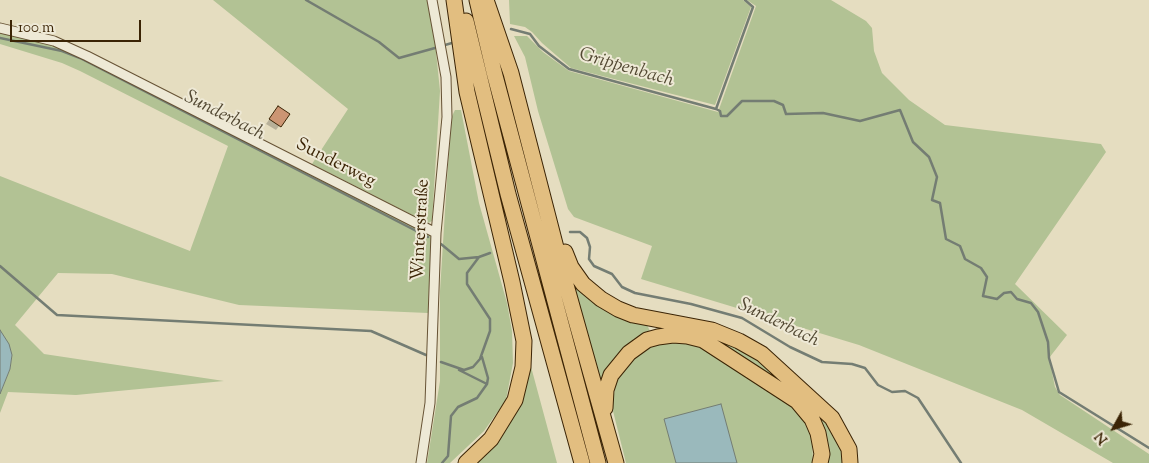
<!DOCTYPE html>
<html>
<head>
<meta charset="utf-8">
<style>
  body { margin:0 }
  #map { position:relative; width:1149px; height:463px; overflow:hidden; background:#e5ddc0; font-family:"Sorts Mill Goudy",serif }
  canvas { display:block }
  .north { position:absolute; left:1089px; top:403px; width:50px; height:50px; -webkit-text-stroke:4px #eee9d6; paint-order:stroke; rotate:231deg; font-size:14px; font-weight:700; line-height:20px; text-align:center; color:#3b2405 }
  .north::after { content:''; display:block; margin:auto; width:18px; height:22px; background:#3b2405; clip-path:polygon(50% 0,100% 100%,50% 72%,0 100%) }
  .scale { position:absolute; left:10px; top:20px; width:131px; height:22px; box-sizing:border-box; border:2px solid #3b2405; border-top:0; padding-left:6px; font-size:15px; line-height:18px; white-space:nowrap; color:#3b2405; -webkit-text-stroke:4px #eee9d6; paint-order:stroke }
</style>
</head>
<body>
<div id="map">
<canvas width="1149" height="463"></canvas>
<div class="north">N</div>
<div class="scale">100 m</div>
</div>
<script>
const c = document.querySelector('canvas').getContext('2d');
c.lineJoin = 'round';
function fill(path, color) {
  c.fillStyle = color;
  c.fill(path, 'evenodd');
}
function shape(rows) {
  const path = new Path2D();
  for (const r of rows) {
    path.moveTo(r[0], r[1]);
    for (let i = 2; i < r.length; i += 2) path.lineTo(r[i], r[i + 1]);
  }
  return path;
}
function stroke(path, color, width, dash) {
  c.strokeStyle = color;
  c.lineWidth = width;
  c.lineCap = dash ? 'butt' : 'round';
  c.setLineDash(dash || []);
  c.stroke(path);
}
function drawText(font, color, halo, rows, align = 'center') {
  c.font = font + ' "Sorts Mill Goudy",serif';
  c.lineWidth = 4;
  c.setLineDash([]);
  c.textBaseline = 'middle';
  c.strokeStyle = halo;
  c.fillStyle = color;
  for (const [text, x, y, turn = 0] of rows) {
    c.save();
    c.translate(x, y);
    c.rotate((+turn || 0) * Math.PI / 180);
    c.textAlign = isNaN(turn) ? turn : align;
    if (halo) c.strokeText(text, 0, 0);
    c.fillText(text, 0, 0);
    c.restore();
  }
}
fill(shape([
  [213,0,427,0,435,42,440,91,432,221,428,223,312,164,348,109],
  [509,0,743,0,751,7,715,105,571,68,542,43,532,32,525,27,510,24],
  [747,0,831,0,866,21,872,28,874,51,882,73,909,100,945,125,1101,144,1106,152,1015,284,1067,335,1049,358,1055,387,1060,395,1149,454,1149,463,1113,463,1022,410,859,345,641,279,652,246,574,217,568,209,538,111,525,57,514,36,527,36,543,52,569,71,718,112,756,6],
  [0,33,52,44,429,233,431,238,428,313,239,305,112,274,58,273,15,325,44,354,224,381,76,395,8,392,0,413,0,394,10,369,12,355,0,330,0,176,190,251,228,146,80,71,62,63,0,44],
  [455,110,461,110,479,203,507,303,512,331,513,363,506,400,484,431,450,463,427,463,440,381,440,291,445,211,451,118],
  [574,286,647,325,651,333,625,347,613,360,601,385],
  [714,337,758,359,826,421,842,450,843,463,827,463,824,432,713,339],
  [661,342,685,342,699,346,791,404,806,422,812,435,813,463,626,463,613,411,613,399,617,379,633,357,649,346],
  [530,363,557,463,474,463]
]), '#b2c294');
const water = shape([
  [0,330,9,344,12,355,10,369,0,394,0,330],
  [721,404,737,463,676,463,664,419,721,404]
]);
fill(water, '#9ab9bc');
stroke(water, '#747d73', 1);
fill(shape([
  [278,107,288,114,276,130,266,124]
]), '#0003');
stroke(shape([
  [306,0,379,42,399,58,435,48],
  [511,29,530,34,539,46,569,69,716,109,720,111,721,116,727,116,742,101,774,101,783,105,786,114,823,113,860,121,900,110,913,142,929,157,937,177,932,200,940,203,946,239,960,246,965,259,981,268,987,277,983,296,997,299,1004,293,1011,292,1017,299,1031,303,1038,312,1048,342,1049,358,1059,392,1149,448],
  [0,38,62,51,80,58,428,237],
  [445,45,452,43],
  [716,109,753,7,745,0],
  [570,232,580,232,587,238,590,247,589,259,594,266,612,274,622,287,635,293,691,304,742,318,790,347,822,362,852,364,865,368,878,385,892,392,905,391,918,398,961,463],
  [441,244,459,259,479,257],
  [0,266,57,315,371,331,426,355],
  [441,362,464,370,473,367,480,359,490,331,490,319,467,284,467,273,479,257,490,253],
  [459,370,487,384],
  [442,463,448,456,451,416,458,407,477,398,487,384,488,378,482,357]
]), '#747d73', 2.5);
const building = shape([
  [278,106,290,114,281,127,269,119,278,106]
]);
fill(building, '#cc9573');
stroke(building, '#3b2405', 1);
const minor = shape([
  [0,28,54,41,87,56,436,233],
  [421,463,430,403,436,233,447,117,446,77,432,0]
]);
const motorway = shape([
  [454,0,467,92,512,282,524,341,523,367,515,400,491,439,466,463],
  [477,0,494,72,598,463],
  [486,0,511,73,561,267,616,463],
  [466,21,508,194,582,463],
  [565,252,571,267,583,284,601,299,618,309,633,315,712,330,739,341,762,354,832,418,849,449,850,463],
  [605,408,606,390,611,375,629,353,647,340,658,337,673,335,687,336,703,340,797,401,812,419,818,433,822,454,820,463]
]);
stroke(minor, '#665234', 11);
stroke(motorway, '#3b2405', 17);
stroke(minor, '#eee9d6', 9);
stroke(motorway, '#e2be80', 15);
drawText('18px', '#3b2405', '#eee9d6', [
  ["Sunderweg",335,164,27],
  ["Winterstraße",422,230,-87]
]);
drawText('italic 19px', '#534933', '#eee9d6', [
  ["Grippenbach",626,69,16],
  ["Sunderbach",224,117,27],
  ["Sunderbach",778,324,26]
]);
</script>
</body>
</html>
